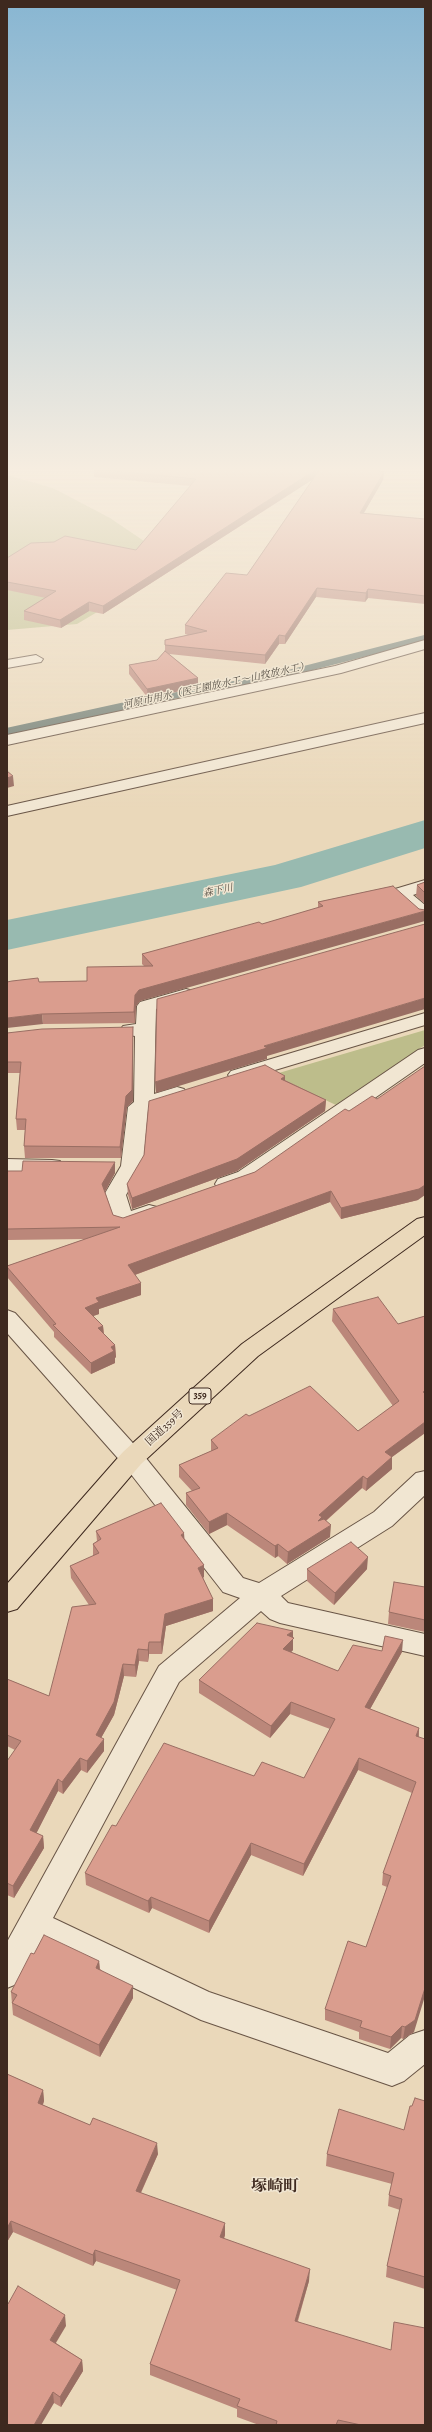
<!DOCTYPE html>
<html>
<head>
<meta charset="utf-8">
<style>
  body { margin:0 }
  #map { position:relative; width:432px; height:2432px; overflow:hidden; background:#ead8ba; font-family:Alegreya,serif }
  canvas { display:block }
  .frame { position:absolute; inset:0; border:8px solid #3e291f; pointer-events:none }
</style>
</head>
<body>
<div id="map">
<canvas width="432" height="2432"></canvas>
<div class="frame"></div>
</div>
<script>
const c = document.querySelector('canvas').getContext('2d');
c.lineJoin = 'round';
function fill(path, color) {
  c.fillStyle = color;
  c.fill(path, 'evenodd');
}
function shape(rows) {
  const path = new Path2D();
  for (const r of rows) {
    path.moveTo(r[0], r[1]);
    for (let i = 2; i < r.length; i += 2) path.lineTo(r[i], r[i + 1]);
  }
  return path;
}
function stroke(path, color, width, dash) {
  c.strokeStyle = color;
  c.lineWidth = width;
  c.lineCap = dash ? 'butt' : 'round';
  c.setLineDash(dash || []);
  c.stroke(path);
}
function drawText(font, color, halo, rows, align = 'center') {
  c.font = font + ' Alegreya,"Noto Serif JP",serif';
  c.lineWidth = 3;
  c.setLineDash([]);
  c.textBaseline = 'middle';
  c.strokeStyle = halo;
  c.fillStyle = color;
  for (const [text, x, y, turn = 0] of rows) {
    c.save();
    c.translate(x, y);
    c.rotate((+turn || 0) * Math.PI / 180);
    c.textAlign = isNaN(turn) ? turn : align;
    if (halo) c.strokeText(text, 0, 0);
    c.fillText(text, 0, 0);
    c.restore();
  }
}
fill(shape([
  [7,475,53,488,110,518,144,541,131,592,77,624,7,630],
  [425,1030,425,1045,336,1105,272,1075]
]), '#bdbd8b');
stroke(shape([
  [162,698,285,674,425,638]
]), '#748076', 6);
stroke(shape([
  [7,732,167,697]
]), '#748076', 8);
fill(shape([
  [425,820,425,848,301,887,7,950,7,920,275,865,425,820]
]), '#98bab0');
const street = shape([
  [425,640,425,649,341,673,7,745,7,735,335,666,425,640],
  [36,655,43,659,41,662,7,668,7,660,36,655],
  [425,713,425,723,7,816,7,806,425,713],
  [425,880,425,891,413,895,425,905,425,919,419,918,392,893,395,889,425,880],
  [186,989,193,991,195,995,193,999,156,1009,154,1094,177,1087,184,1089,187,1093,184,1097,148,1110,143,1166,126,1195,131,1211,149,1205,157,1207,160,1212,157,1217,131,1226,123,1228,115,1226,104,1195,121,1166,128,1107,134,1102,135,1036,123,1034,120,1030,123,1026,136,1024,137,1006,140,1002,186,989],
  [425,1013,425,1025,245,1079,238,1081,231,1079,228,1075,231,1071,425,1013],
  [425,1048,425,1063,254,1182,226,1191,218,1189,215,1184,218,1179,238,1172,418,1050,425,1048],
  [7,1159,52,1160,60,1161,63,1166,60,1171,52,1172,7,1171,7,1159],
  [7,1310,15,1313,141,1452,243,1578,259,1583,374,1512,416,1473,425,1471,425,1495,392,1526,281,1596,288,1603,425,1634,425,1656,280,1623,270,1619,261,1611,179,1682,53,1918,209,1992,388,2053,410,2035,425,2030,425,2064,404,2081,392,2086,201,2020,40,1943,19,1983,7,1988,7,1942,159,1666,240,1598,223,1592,123,1464,7,1333,7,1310]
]);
const highway = shape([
  [425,1217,425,1235,258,1356,141,1464,17,1609,7,1612,7,1584,123,1452,242,1344,417,1219,425,1217]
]);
stroke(street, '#695546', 2);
stroke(highway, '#3e291f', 2);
fill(street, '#f1e6d2');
fill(highway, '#ead8ba');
fill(shape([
  [94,469,379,469,379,471,384,472,383,480,364,513,425,519,425,604,368,598,365,602,316,597,285,644,279,644,265,664,169,654,198,678,198,687,148,698,129,674,129,665,157,660,165,651,165,640,188,635,185,634,185,625,247,575,312,480,103,614,89,611,61,628,24,620,24,611,46,598,7,590,7,558,136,550,190,486,94,477],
  [425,882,425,904,416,896,417,885],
  [393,886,140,1001,136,1006,135,1023,43,1024,39,982,87,981,144,966,142,964,142,954,262,924,318,908,318,902],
  [133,1027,133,1101,127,1107,121,1158,25,1158,24,1146,25,1130,17,1130,16,1119,20,1073,7,1073,7,1033],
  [285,1080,326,1100,325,1111,237,1171,132,1209,128,1195,127,1184],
  [377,1099,418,1200,341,1219,330,1202,135,1275,141,1295,99,1309,99,1314,93,1316,103,1326,104,1334,115,1345,116,1357,115,1358,115,1363,91,1374,54,1337,54,1332,7,1277,7,1266,85,1239,7,1240,7,1171,115,1173,105,1192,113,1215,123,1218,255,1172,349,1111],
  [333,1309,398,1324,425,1316,425,1433,392,1457,392,1469,366,1491,362,1488,326,1521,330,1537,287,1564,278,1556,275,1558,227,1525,209,1534,186,1505,186,1493,192,1491,179,1477,179,1465,211,1451,211,1440,249,1416,358,1431,393,1406,332,1321],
  [96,1531,185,1539,204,1565,204,1577,203,1578,213,1599,213,1611,166,1626,162,1654,149,1654,148,1662,139,1661,136,1677,124,1676,114,1715,101,1738,104,1751,87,1773,81,1770,63,1794,58,1791,36,1833,43,1836,44,1848,14,1898,7,1895,7,1761,15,1750,7,1746,7,1679,49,1696,89,1605,71,1578,70,1566,93,1556,93,1544,97,1541],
  [307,1569,367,1569,334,1605,307,1581],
  [425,1587,425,1632,388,1624,389,1612],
  [293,1638,293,1650,291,1652,338,1671,382,1651,402,1652,370,1709,419,1728,419,1737,414,2032,403,2039,401,2038,390,2049,359,2039,359,2032,325,2020,325,2009,366,1947,387,1887,382,1885,383,1873,412,1793,358,1770,303,1876,251,1855,209,1933,152,1908,149,1913,86,1885,85,1873,116,1826,254,1776,304,1778,330,1729,290,1714,270,1738,199,1693,199,1680],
  [34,1954,99,1961,100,1969,133,1998,100,2057,13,2015,11,1992],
  [7,2074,43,2090,44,2101,43,2105,158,2154,141,2193,225,2235,224,2239,309,2281,298,2321,425,2425,259,2425,237,2417,237,2409,150,2375,150,2364,177,2290,96,2261,93,2266,13,2232,7,2242],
  [425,2101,425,2289,386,2277,387,2266,400,2210,388,2206,389,2195,392,2184,326,2166,327,2154,404,2130,412,2106],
  [66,2326,56,2343,82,2360,83,2371,61,2407,54,2403,7,2425]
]), '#bb877a');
fill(shape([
  [317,469,322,469,321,474,103,614,103,606],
  [384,472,383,480,359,521,360,513],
  [317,588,316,597,285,644,285,636],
  [368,589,368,598,365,602,366,593],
  [89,602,89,611,61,628,60,620],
  [279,635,279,644,265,664,265,655],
  [198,678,198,687,148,698,147,689],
  [13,776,14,786,7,788,7,778],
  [425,911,425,921,140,1001,136,1006,135,1023,134,1012,135,995,139,990],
  [425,998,425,1009,267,1056,267,1059,156,1093,155,1082,264,1046],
  [42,1014,43,1024,7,1028,7,1018],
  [133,1027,133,1101,127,1107,121,1158,120,1147],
  [285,1076,285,1087,281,1079],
  [326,1100,325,1111,237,1171,132,1209,132,1198],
  [115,1162,115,1173,103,1195,102,1184],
  [425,1185,425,1195,418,1200,341,1219,341,1208],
  [331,1191,330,1202,129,1277,128,1265],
  [141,1283,141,1295,99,1309,99,1314,85,1319,85,1308,96,1298],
  [103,1326,104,1337,98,1328],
  [115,1345,116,1357,115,1358,115,1363,91,1374,91,1363,111,1347],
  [425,1422,425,1433,392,1457,392,1469,366,1491,367,1479,385,1452],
  [363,1476,362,1488,322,1524,317,1533,319,1515],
  [227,1513,227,1525,209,1534,209,1522],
  [331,1525,330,1537,287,1564,288,1552],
  [184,1533,185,1545,181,1535],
  [278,1544,278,1556,275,1558,275,1546],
  [368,1557,367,1569,334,1605,335,1593],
  [204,1565,204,1577,198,1580,198,1568],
  [213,1599,213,1611,166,1626,162,1654,161,1642,165,1614],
  [293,1631,293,1650,283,1661,283,1649,287,1635],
  [403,1640,402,1652,364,1720,365,1707],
  [149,1642,149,1654,148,1662,148,1650],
  [138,1649,139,1661,136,1677,135,1665],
  [123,1664,124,1676,114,1715,96,1747,96,1735],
  [291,1702,290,1714,270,1738,271,1726],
  [419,1728,418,1741,416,1736],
  [104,1739,104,1751,87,1773,87,1761],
  [80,1758,81,1770,63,1794,62,1782],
  [359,1758,358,1770,303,1876,304,1864],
  [58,1779,58,1791,32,1842,30,1830],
  [43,1836,44,1848,14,1898,13,1886],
  [251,1843,251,1855,209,1933,209,1921],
  [151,1897,152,1908,149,1913,148,1901],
  [99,1961,100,1973,96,1968],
  [133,1986,133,1998,100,2057,99,2045],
  [425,1988,425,1996,414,2032,403,2039,405,2027],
  [402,2026,401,2038,390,2049,391,2037],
  [43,2090,44,2101,39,2114,38,2103],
  [157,2143,158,2154,136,2203,136,2191],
  [11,2221,13,2232,7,2242,7,2228],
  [225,2223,225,2235,220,2249,220,2237],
  [95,2250,96,2261,93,2266,93,2255],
  [310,2269,309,2281,294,2332,295,2321],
  [65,2315,66,2326,51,2351,50,2340],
  [82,2360,83,2371,61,2407,60,2397],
  [53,2392,54,2403,41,2425,34,2425]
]), '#996e63');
const building = shape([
  [94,469,317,469,103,606,89,602,60,620,24,611,56,591,7,582,7,558,31,543,54,542,65,536,136,550,196,479,94,469],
  [320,469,378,469,377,471,384,472,360,513,425,519,425,596,368,589,366,593,317,588,285,636,279,635,265,655,165,645,165,640,207,631,185,625,226,573,247,575,320,469],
  [165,651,198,678,147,689,129,665,157,660,165,651],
  [7,771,13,776,7,778,7,771],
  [425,882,425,893,417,885,425,882],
  [393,886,419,909,425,910,425,911,139,990,135,995,134,1012,42,1014,7,1018,7,982,12,981,38,978,39,982,87,981,87,967,153,966,142,954,259,922,262,924,323,906,318,902,393,886],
  [425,924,425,998,264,1046,267,1048,155,1082,157,999,425,924],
  [133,1027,132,1090,126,1096,120,1147,24,1146,26,1119,16,1119,21,1062,7,1062,7,1033,42,1029,133,1027],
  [265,1065,285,1076,281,1079,326,1100,237,1159,132,1198,127,1184,144,1155,149,1101,265,1065],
  [425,1066,425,1185,419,1189,341,1208,331,1191,128,1265,141,1283,96,1298,99,1302,85,1308,103,1326,98,1328,115,1345,111,1347,114,1351,91,1363,53,1325,56,1324,7,1267,7,1266,120,1227,7,1229,7,1171,22,1171,23,1161,115,1162,102,1184,113,1215,123,1218,255,1172,345,1109,349,1111,372,1096,377,1099,425,1066],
  [378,1297,398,1324,425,1316,425,1391,423,1392,425,1393,425,1422,385,1452,392,1457,367,1479,363,1476,319,1515,322,1517,318,1521,324,1519,331,1525,288,1552,278,1544,275,1546,227,1513,209,1522,186,1493,200,1488,179,1465,218,1448,211,1440,246,1414,249,1416,310,1386,358,1431,399,1401,333,1309,378,1297],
  [161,1503,184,1533,181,1535,204,1565,198,1568,213,1599,165,1614,161,1642,149,1642,148,1650,138,1649,135,1665,123,1664,114,1702,96,1735,104,1739,87,1761,80,1758,62,1782,58,1779,30,1830,43,1836,13,1886,7,1883,7,1761,21,1741,7,1735,7,1679,49,1696,72,1607,96,1604,70,1566,99,1553,93,1544,101,1539,96,1531,161,1503],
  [351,1542,368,1557,335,1593,307,1569,351,1542],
  [394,1582,425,1587,425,1620,389,1612,394,1582],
  [257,1623,293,1631,287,1635,294,1638,283,1649,338,1671,353,1645,382,1651,385,1636,403,1640,365,1707,419,1728,416,1736,425,1739,425,1988,415,2020,405,2027,402,2026,391,2037,360,2027,362,2021,325,2009,348,1941,366,1947,391,1876,383,1873,416,1782,359,1758,304,1864,251,1843,209,1921,151,1897,148,1901,85,1873,112,1825,116,1826,164,1743,254,1776,262,1762,304,1778,335,1719,291,1702,271,1726,199,1680,257,1623],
  [44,1935,99,1961,96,1968,133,1986,99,2045,12,2003,17,1995,11,1992,31,1953,34,1954,44,1935],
  [7,2074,43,2090,38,2103,90,2125,93,2118,157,2143,136,2191,225,2223,220,2237,310,2269,295,2321,391,2350,394,2322,425,2328,425,2425,361,2425,338,2420,336,2425,276,2425,277,2421,237,2406,240,2399,150,2364,180,2280,95,2250,93,2255,11,2221,7,2228,7,2074],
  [415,2098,425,2101,425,2277,387,2266,402,2199,389,2195,394,2173,327,2154,339,2109,404,2130,410,2106,412,2106,415,2098],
  [18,2286,65,2315,50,2340,82,2360,60,2397,53,2392,34,2425,7,2425,7,2303,8,2304,18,2286]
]);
fill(building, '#da9d8e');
stroke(building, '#996e63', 1);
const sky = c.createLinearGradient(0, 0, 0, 810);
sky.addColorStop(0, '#88b6d2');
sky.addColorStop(0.58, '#f6ede0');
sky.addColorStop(1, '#f6ede000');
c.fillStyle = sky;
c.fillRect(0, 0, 432, 810);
drawText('italic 10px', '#544d43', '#f1e6d2', [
  ["河原市用水（医王園放水工～山牧放水工）",216,686,-12],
  ["森下川",218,891,-12]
]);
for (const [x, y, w] of [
  [200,1396,22]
]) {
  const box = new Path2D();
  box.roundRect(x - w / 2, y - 8, w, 16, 3);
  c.fillStyle = '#f1e6d2';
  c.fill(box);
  stroke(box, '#3e291f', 1);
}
drawText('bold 10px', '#3e291f', null, [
  ["359",200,1396]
]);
drawText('11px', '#3e291f', '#f1e6d2', [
  ["国道359号",165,1428,-43]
]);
drawText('bold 16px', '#3e291f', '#f1e6d2', [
  ["塚崎町",275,2187]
]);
</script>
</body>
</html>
